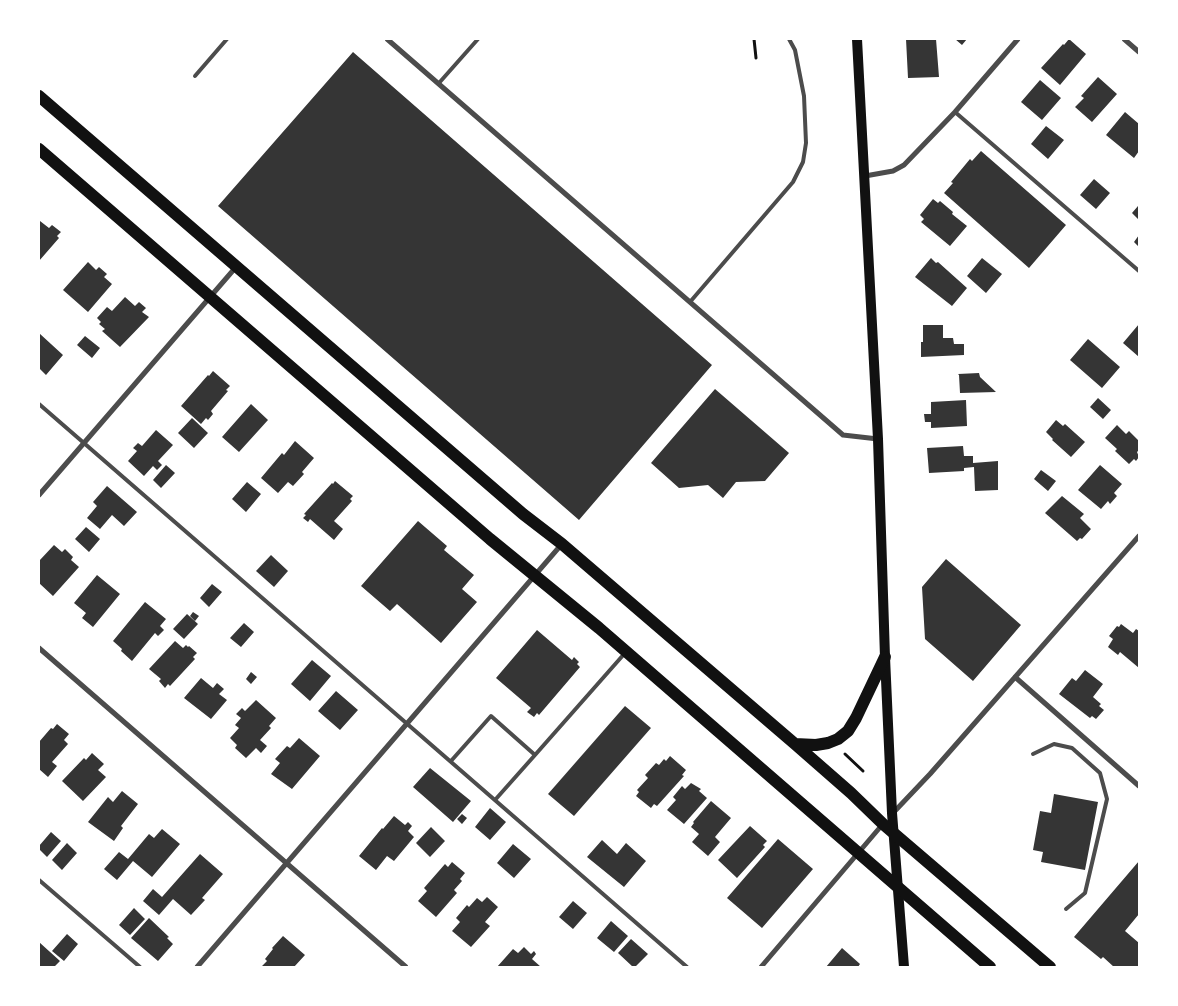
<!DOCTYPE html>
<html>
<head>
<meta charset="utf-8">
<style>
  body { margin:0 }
  #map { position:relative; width:1178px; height:1006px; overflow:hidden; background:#fff; font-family:"Public Sans",sans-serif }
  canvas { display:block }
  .frame { position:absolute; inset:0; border:40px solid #fff; pointer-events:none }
</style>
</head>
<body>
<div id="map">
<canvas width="1178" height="1006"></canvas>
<div class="frame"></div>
</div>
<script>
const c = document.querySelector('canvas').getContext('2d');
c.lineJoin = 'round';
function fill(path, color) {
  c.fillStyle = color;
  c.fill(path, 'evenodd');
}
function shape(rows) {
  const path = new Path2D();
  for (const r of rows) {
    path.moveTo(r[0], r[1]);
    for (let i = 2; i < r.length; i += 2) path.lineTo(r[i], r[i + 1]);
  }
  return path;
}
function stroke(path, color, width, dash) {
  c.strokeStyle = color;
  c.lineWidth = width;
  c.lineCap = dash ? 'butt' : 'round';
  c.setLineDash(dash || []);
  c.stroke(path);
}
fill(shape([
  [906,39,936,39,939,77,908,78],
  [955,39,967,39,962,45],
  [1069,39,1086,54,1060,85,1041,68,1063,44,1064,45],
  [353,52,712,365,579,520,218,206],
  [1098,77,1117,94,1092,122,1075,107,1084,98,1081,96],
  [1040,80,1061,98,1042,120,1021,102],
  [1125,112,1139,124,1139,151,1134,158,1106,135],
  [1046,126,1064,140,1048,159,1031,144],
  [981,151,1066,225,1029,268,944,193,953,183,951,182,970,159,972,161],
  [1094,179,1110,193,1096,209,1080,195],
  [933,199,938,203,940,201,953,212,952,214,967,226,950,246,921,222,924,219,920,215],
  [1138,206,1139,207,1139,220,1132,213],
  [40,221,49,228,52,225,61,232,57,236,59,238,39,261,39,223],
  [1139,235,1139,247,1134,242],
  [931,258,936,263,938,262,967,288,952,306,915,277],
  [982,258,1002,274,986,293,967,276],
  [88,262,96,270,99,267,107,274,104,277,112,284,88,312,63,290],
  [125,297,135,306,139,302,146,308,142,312,149,317,120,347,102,331,105,329,99,324,101,322,97,318,107,307,112,311],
  [1139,324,1139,357,1123,343],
  [923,325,943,325,943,338,953,338,954,344,964,344,964,355,921,357,921,342,923,342],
  [39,333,63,355,46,375,39,368],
  [85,336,100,348,92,358,77,345],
  [1088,339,1120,367,1102,388,1070,360],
  [213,371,230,386,226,390,228,391,211,411,213,414,208,420,206,418,201,424,181,406,208,375,209,376],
  [979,373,980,377,996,392,960,393,959,375,958,374],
  [715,389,789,453,765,481,736,482,723,498,708,485,679,488,651,463],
  [1098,398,1111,410,1103,419,1090,407],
  [966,400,967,426,931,428,931,422,925,422,924,414,931,414,931,402],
  [251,404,268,420,239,452,222,437],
  [192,418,208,433,194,448,178,433],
  [1056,420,1063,426,1065,424,1085,442,1071,457,1052,440,1053,439,1046,432],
  [1117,425,1126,434,1129,431,1139,441,1139,450,1137,452,1139,457,1136,461,1134,459,1129,464,1115,451,1117,449,1105,438],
  [156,430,173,445,158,461,162,465,157,470,153,466,144,476,128,461,137,451,133,448,138,443,142,446],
  [295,441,314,458,302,472,304,474,293,486,288,482,278,493,261,478,282,453,284,455],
  [963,446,964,456,973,456,973,463,998,461,998,490,975,491,974,467,964,468,964,471,929,473,927,448],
  [166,465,175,473,161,488,153,480],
  [1100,465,1122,484,1114,493,1117,496,1110,504,1108,501,1101,509,1078,490],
  [1041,470,1056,481,1048,491,1034,479],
  [335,481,353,496,350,499,352,501,334,521,343,529,334,540,310,519,308,522,303,518,306,515,304,514,332,483,333,484],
  [247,482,261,494,246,512,232,499],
  [107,486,137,512,124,526,112,515,100,529,87,518,97,506,93,502],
  [1062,496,1084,514,1080,518,1091,529,1082,539,1080,538,1077,541,1045,513],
  [418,521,447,546,444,550,474,575,462,589,477,602,441,643,397,604,390,611,361,586],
  [86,527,100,539,89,552,75,539],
  [54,545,62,552,65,549,73,557,71,560,79,567,53,596,39,583,39,561],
  [271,555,288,571,274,587,256,571],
  [946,559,1021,625,973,681,925,639,922,587],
  [97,575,120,594,93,627,82,618,86,613,74,603],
  [212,584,222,592,209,607,200,598],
  [145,602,166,619,160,626,164,630,158,636,155,633,132,661,121,651,122,649,113,641],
  [193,612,199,616,195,621,190,616],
  [187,614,198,624,184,639,173,629],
  [244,623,254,632,241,647,230,638],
  [1121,624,1133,633,1136,629,1139,631,1139,668,1120,652,1118,655,1108,647,1113,639,1109,636,1117,626,1119,627],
  [537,630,572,660,574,657,579,662,577,664,580,667,539,715,537,713,534,717,527,712,531,708,496,678],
  [175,641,183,648,186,645,188,647,189,646,197,653,193,657,195,659,170,686,168,684,165,688,159,681,161,679,149,669],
  [312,660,331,676,310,701,291,684],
  [1085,670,1103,684,1093,697,1101,704,1099,706,1104,710,1096,719,1092,716,1090,718,1059,694,1072,678,1076,681],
  [251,672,257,677,251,684,246,679],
  [201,678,213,688,217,683,224,689,219,694,227,700,211,719,184,698],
  [336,691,358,710,340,730,318,711],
  [256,700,276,718,269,726,271,728,260,740,267,746,261,753,256,748,246,758,235,748,237,745,230,738,239,728,235,725,241,718,236,714,242,708,245,711],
  [625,706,651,728,574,816,548,794],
  [57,724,69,734,64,740,68,744,52,762,57,766,48,777,39,769,39,742,51,728,53,729],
  [299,738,320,756,292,789,271,774,280,763,275,759,287,746,290,748],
  [92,753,104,764,98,770,106,777,83,801,62,781,84,758,86,760],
  [670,756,686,770,682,775,684,776,657,806,654,804,651,808,636,796,639,792,637,790,648,778,645,775,656,763,659,765,664,759,666,761],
  [430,768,471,801,453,822,413,787],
  [691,783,701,789,699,791,707,798,684,824,667,810,676,800,673,797,682,786,685,789],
  [122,791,138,804,121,826,123,828,114,841,88,822,108,797,113,802],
  [1054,794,1098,802,1085,870,1041,862,1043,852,1033,850,1040,811,1051,813],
  [711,801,731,818,715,837,720,842,708,856,692,842,699,834,691,827,694,823,693,822],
  [490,808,506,822,490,840,475,827],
  [462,814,467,818,462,824,457,819],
  [394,816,405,825,408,822,412,826,408,831,414,837,394,861,387,856,376,870,359,856,382,828,383,829],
  [750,826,767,841,763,845,765,847,737,878,718,860],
  [431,827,445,841,430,857,416,843],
  [162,829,180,844,152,877,133,861,117,880,104,869,119,852,128,859,149,834,154,838],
  [51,832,61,841,47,857,39,849,39,846],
  [778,839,813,869,762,928,727,898],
  [602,840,617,854,626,843,646,861,624,887,587,857],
  [67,843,77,853,62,870,52,860],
  [513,844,531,859,514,878,497,863],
  [200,854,223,874,202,898,205,900,191,915,173,899,159,915,143,901,153,889,162,897],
  [1139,861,1139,914,1125,931,1139,943,1139,967,1114,967,1103,957,1101,959,1074,937],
  [452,862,465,873,460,879,462,881,454,890,457,893,436,917,418,901,427,891,424,888,445,864,448,867],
  [487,897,498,907,485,922,490,926,471,947,452,931,460,922,456,918,467,905,469,907,477,898,482,902],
  [573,901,587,913,573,929,559,917],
  [134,908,145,919,130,935,119,925],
  [149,918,169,937,167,938,173,944,158,961,131,938],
  [611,921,628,936,614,952,597,938],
  [67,934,78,944,64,961,52,951],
  [283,936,305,955,294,967,261,967,267,961,265,959,273,949,272,948],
  [631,939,648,954,635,967,633,967,618,953],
  [39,942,60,961,54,967,39,967],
  [524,947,531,954,534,951,536,954,532,959,541,967,497,967,513,949,518,953],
  [842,948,860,964,858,967,826,967]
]), '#353535');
stroke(shape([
  [754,39,756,58],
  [845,754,863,771]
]), '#111', 3);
stroke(shape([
  [195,76,227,39],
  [439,83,478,39],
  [955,112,1139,271],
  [690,302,793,182,803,162,806,143,804,96,795,50,789,39],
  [39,404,687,967],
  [1033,754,1054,744,1072,748,1100,773,1107,799,1085,893,1066,909],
  [535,755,625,653],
  [451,761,491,716,535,755,495,800],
  [39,880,140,967]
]), '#4c4c4c', 4);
stroke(shape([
  [387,39,843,435,878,439],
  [1124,39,1139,52],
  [865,176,893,171,904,165,955,112,1018,39],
  [39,495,236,267],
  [39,648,406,967],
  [1015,677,1139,786],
  [893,813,930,774,1139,536],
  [197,967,561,545],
  [761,967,882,825]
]), '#4c4c4c', 5);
stroke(shape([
  [857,39,878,439,885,657,892,813,904,967]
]), '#111', 10);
stroke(shape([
  [39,96,523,514,562,544,795,744,851,793,883,824,1050,967],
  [39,149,490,539,599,628,990,967],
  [795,744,816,745,828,743,838,739,848,731,856,718,885,657]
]), '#111', 12);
</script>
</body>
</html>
